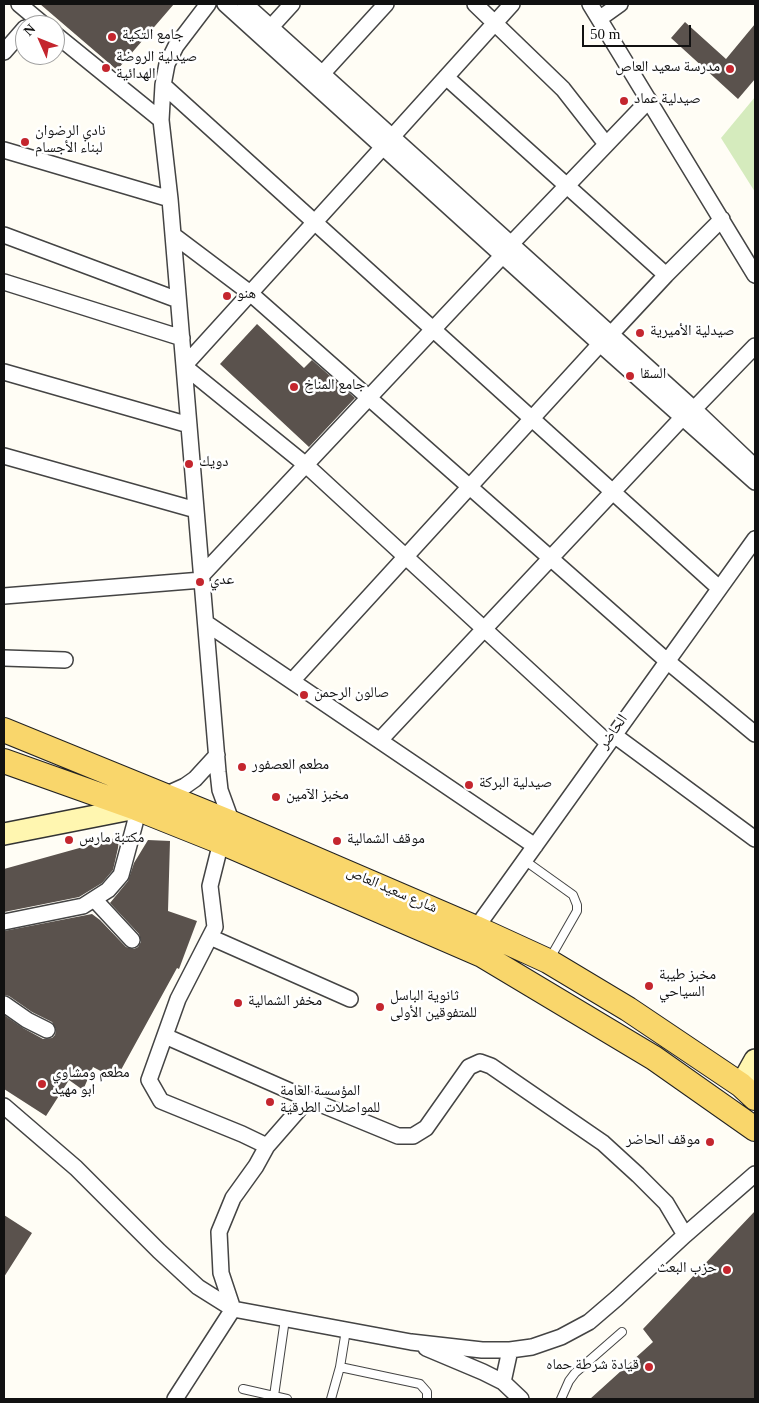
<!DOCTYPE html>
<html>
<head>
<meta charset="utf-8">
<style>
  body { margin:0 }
  #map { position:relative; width:759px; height:1403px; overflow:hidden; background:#fffdf5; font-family:Georgia,serif }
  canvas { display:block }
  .frame { position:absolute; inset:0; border:5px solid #111; pointer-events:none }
  .north { position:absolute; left:15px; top:15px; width:50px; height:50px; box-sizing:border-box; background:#fff; border:1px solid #a0a0a0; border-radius:50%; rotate:314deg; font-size:14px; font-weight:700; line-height:20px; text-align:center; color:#111 }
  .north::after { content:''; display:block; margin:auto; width:18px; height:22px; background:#c4262e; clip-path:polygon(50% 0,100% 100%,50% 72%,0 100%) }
  .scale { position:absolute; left:582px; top:25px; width:109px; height:22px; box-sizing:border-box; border:2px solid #111; border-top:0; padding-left:6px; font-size:15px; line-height:18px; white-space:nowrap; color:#111; -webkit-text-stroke:4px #fff; paint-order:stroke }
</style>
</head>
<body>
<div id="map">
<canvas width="759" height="1403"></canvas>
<div class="frame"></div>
<div class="north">N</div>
<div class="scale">50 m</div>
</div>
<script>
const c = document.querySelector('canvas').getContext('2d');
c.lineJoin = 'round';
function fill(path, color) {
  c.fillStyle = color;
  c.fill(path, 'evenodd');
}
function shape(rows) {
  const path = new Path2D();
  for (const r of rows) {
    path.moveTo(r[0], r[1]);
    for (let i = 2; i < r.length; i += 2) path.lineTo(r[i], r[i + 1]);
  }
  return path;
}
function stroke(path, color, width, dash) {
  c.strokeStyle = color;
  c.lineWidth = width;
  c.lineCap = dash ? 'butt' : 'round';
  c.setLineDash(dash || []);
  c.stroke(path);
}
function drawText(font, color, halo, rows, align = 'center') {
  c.font = font + ' Georgia,"Noto Naskh Arabic",serif';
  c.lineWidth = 5;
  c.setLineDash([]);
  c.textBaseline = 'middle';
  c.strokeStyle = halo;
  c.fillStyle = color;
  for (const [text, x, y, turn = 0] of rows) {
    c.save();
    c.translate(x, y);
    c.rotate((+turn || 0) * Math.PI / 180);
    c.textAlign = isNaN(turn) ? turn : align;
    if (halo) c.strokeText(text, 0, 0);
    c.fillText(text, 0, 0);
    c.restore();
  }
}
fill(shape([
  [755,97,755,192,721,138]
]), '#d5ebbd');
fill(shape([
  [40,4,174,4,117,70],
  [685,22,726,59,755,24,755,79,738,99,671,38],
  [257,324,304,368,312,360,355,398,309,447,220,364],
  [119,837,118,848,113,870,102,883,79,897,4,912,4,869],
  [148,840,170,841,168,911,197,921,179,969,177,968,116,1079,93,1067,83,1090,69,1080,46,1116,4,1089,4,1015,23,1028,43,1039,52,1038,55,1035,56,1030,52,1022,32,1012,9,996,4,995,4,931,92,914,100,920,126,947,134,949,138,947,141,942,139,934,110,903,128,881,134,863],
  [755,1211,755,1399,590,1399,653,1342,643,1329],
  [4,1215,32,1233,4,1277]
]), '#5a524d');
const service = shape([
  [524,860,573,895,577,905,577,911,549,960],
  [346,1330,340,1367,420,1384,427,1392,427,1399],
  [243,1389,287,1399],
  [274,1396,285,1319],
  [331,1399,340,1367],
  [561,1399,569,1381,575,1373,622,1332]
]);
const minor = shape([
  [19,4,44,25],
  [208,4,176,46,167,64,163,85,161,120,170,199,218,772,220,790,232,823],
  [225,4,600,344,755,482],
  [245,4,694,409,755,467],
  [475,4,563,89,606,144],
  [590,4,755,275],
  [599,19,620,4],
  [271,27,292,4],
  [55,34,161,120],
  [4,52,25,28],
  [322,74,386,4],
  [446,77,666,275],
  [163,85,719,588],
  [392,137,512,4],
  [383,147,184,366,306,465,608,743],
  [4,150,170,199],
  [4,235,178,300],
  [173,235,250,293,667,661,755,734],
  [511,244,649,100],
  [4,282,182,338],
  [611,334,666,275,722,219],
  [4,372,189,425],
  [694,409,755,346],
  [4,456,196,510],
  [202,575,503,255],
  [4,596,202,580],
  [206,623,535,846],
  [4,658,65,660],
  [292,681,600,344],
  [614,735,755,839],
  [380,740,682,418],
  [165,795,185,786,195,779,217,755],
  [94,899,132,940],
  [4,922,83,906,108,890,121,875,135,823,136,808],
  [476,928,755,539],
  [210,937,350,999],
  [4,1004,27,1020,47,1030],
  [165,1036,308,1099,267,1146],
  [308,1099,398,1136,413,1136,426,1128,469,1067,480,1062,491,1066,603,1143,638,1175,666,1203,685,1235],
  [4,1106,76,1168,159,1251,198,1287,233,1309,411,1342,482,1350,510,1350,532,1347,561,1337,589,1322,617,1298,685,1235,755,1174],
  [426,1348,483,1372,503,1382,521,1399],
  [503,1382,510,1350],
  [175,1399,233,1309,221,1273,219,1232,233,1198,256,1166,267,1146,242,1134,161,1101,149,1080,178,999,215,927,210,886,221,842]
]);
const secondary = shape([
  [4,834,136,808],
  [741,1085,755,1060]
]);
const primary = shape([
  [4,730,232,823,476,928,548,961,628,1009,741,1085,755,1098],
  [4,761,136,808,221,842,482,955,654,1058,755,1129]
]);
stroke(service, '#444', 10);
stroke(minor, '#444', 18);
stroke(secondary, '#333', 24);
stroke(primary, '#222', 26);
stroke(service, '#fff', 8);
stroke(minor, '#fff', 15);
stroke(secondary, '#fff6b0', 21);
stroke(primary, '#f9d66b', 24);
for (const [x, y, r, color] of [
  [112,37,5,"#c4262e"],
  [106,68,5,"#c4262e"],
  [730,69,5,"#c4262e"],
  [624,101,5,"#c4262e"],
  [25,142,5,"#c4262e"],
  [227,296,5,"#c4262e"],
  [640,333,5,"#c4262e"],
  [630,376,5,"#c4262e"],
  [294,387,5,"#c4262e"],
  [189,464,5,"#c4262e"],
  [200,582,5,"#c4262e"],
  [304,695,5,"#c4262e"],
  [242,767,5,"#c4262e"],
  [469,785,5,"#c4262e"],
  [276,797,5,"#c4262e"],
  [69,840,5,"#c4262e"],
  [337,841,5,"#c4262e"],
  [649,986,5,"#c4262e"],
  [238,1003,5,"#c4262e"],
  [380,1007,5,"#c4262e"],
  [42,1084,5,"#c4262e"],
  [270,1102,5,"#c4262e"],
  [710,1142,5,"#c4262e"],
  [727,1270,5,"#c4262e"],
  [649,1367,5,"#c4262e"]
]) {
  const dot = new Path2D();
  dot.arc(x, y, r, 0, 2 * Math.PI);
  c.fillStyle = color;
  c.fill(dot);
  stroke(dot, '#fff', 2);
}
drawText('15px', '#111', '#fff', [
  ["جامع التكية",122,37],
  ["صيدلية الروضة",116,59],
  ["الهدائية",116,76],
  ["مدرسة سعيد العاص",720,69,"right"],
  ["صيدلية عماد",634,101],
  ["نادي الرضوان",35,133],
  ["لبناء الأجسام",35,150],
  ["هنو",237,296],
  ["صيدلية الأميرية",650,333],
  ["السقا",640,376],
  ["جامع المناخ",304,387],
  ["دويك",199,464],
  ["عدي",210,582],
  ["صالون الرحمن",314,695],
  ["مطعم العصفور",252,767],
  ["صيدلية البركة",479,785],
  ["مخبز الآمين",286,797],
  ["مكتبة مارس",79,840],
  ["موقف الشمالية",347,841],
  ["مخبز طيبة",659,977],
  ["السياحي",659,994],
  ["ثانوية الباسل",390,998],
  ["للمتفوقين الأولى",390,1015],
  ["مخفر الشمالية",248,1003],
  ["مطعم ومشاوي",52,1075],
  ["ابو مهيد",52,1092],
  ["المؤسسة العامة",280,1093],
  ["للمواصلات الطرقية",280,1110],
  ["موقف الحاضر",700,1142,"right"],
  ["حزب البعث",717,1270,"right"],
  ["قيادة شرطة حماه",639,1367,"right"]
], 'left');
drawText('15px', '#111', '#fff', [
  ["الحاضر",615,733,-55],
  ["شارع سعيد العاص",391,892,23]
]);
</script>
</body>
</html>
